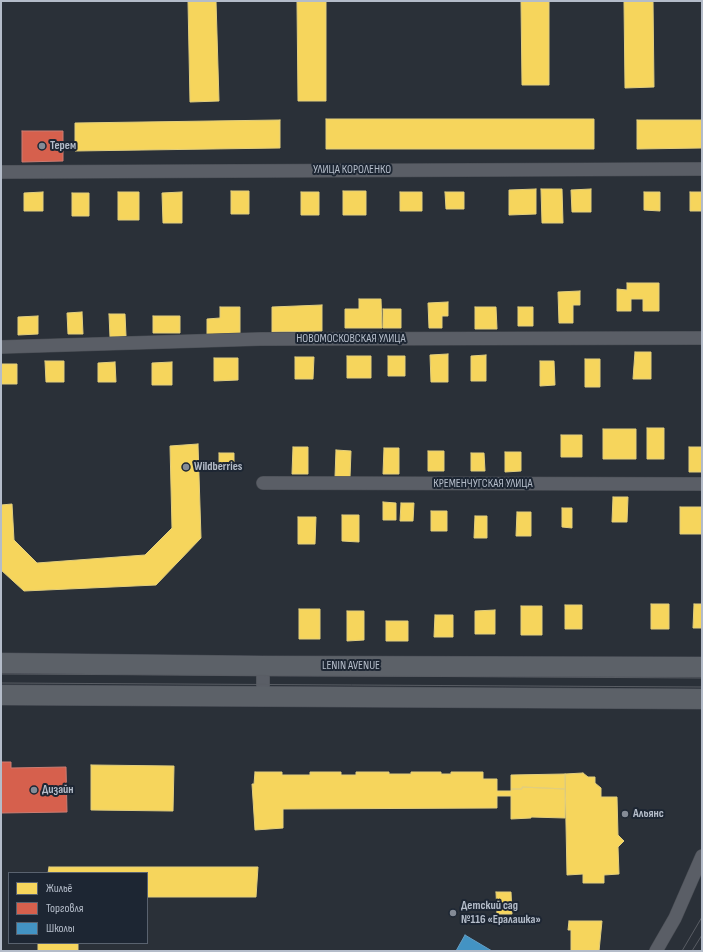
<!DOCTYPE html>
<html>
<head>
<meta charset="utf-8">
<style>
  body { margin:0 }
  #map { position:relative; width:703px; height:952px; overflow:hidden; background:#2a3038; font-family:"Sofia Sans Condensed",sans-serif }
  canvas { display:block }
  .frame { position:absolute; inset:0; border:2px solid #b4bcc9; pointer-events:none }
  .legend { position:absolute; left:8px; top:872px; width:140px; height:72px; box-sizing:border-box; background:#1d2633; border:1px solid #59626f; margin:0; padding:5px 7px; list-style:none; font-size:12px; color:#b4bcc9 }
  .legend li { display:flex; align-items:center; gap:8px; height:20px }
  .legend b { width:20px; border:1px solid #59626f }
</style>
</head>
<body>
<div id="map">
<canvas width="703" height="952"></canvas>
<div class="frame"></div>
<ul class="legend">
<li><b style="height:11px;background:#f6d55c"></b>Жильё</li>
<li><b style="height:11px;background:#d6604d"></b>Торговля</li>
<li><b style="height:11px;background:#4393c3"></b>Школы</li>
</ul>
</div>
<script>
const c = document.querySelector('canvas').getContext('2d');
c.lineJoin = 'round';
function fill(path, color) {
  c.fillStyle = color;
  c.fill(path, 'evenodd');
}
function shape(rows) {
  const path = new Path2D();
  for (const r of rows) {
    path.moveTo(r[0], r[1]);
    for (let i = 2; i < r.length; i += 2) path.lineTo(r[i], r[i + 1]);
  }
  return path;
}
function stroke(path, color, width, dash) {
  c.strokeStyle = color;
  c.lineWidth = width;
  c.lineCap = dash ? 'butt' : 'round';
  c.setLineDash(dash || []);
  c.stroke(path);
}
function drawText(font, color, halo, rows, align = 'center') {
  c.font = font + ' "Sofia Sans Condensed",sans-serif';
  c.lineWidth = 4;
  c.setLineDash([]);
  c.textBaseline = 'middle';
  c.strokeStyle = halo;
  c.fillStyle = color;
  for (const [text, x, y, turn = 0] of rows) {
    c.save();
    c.translate(x, y);
    c.rotate((+turn || 0) * Math.PI / 180);
    c.textAlign = isNaN(turn) ? turn : align;
    if (halo) c.strokeText(text, 0, 0);
    c.fillText(text, 0, 0);
    c.restore();
  }
}
const homes = shape([
  [188,1,216,1,219,101,190,102,188,1],
  [297,1,326,1,326,101,298,101,297,1],
  [521,1,549,1,549,85,522,85,521,1],
  [624,1,653,1,654,87,625,88,624,1],
  [326,119,594,119,594,149,326,149,326,119],
  [280,120,280,148,75,151,75,123,280,120],
  [637,120,702,120,702,148,637,149,637,120],
  [536,189,536,214,509,215,509,190,536,189],
  [541,189,562,189,563,223,542,223,541,189],
  [591,189,591,212,572,212,571,190,591,189],
  [231,191,249,191,249,214,231,214,231,191],
  [343,191,366,191,366,215,343,215,343,191],
  [43,192,43,211,24,211,24,193,43,192],
  [118,192,139,192,139,220,118,220,118,192],
  [182,192,182,223,163,223,162,193,182,192],
  [301,192,319,192,319,215,301,215,301,192],
  [400,192,422,192,422,211,400,211,400,192],
  [445,192,464,192,464,209,446,209,445,192],
  [644,192,660,192,660,211,644,210,644,192],
  [690,192,702,192,702,211,690,211,690,192],
  [72,193,89,193,89,216,72,216,72,193],
  [627,283,659,283,659,311,643,311,643,299,631,299,631,311,617,311,617,289,627,290,627,283],
  [580,291,580,305,573,305,573,323,559,323,558,292,580,291],
  [359,299,381,299,382,328,345,328,345,309,359,309,359,299],
  [448,302,448,316,442,316,442,328,429,328,428,303,448,302],
  [322,305,322,331,272,332,272,307,322,305],
  [220,307,240,307,240,334,207,335,207,319,220,318,220,307],
  [475,307,496,307,497,329,475,329,475,307],
  [518,307,533,307,533,326,518,326,518,307],
  [383,309,401,309,401,328,383,328,383,309],
  [82,312,83,334,68,334,67,313,82,312],
  [109,314,125,314,126,336,110,337,109,314],
  [38,316,38,334,18,335,18,317,38,316],
  [153,316,180,316,180,333,153,333,153,316],
  [635,352,651,352,651,379,633,379,635,352],
  [448,354,448,382,431,382,430,355,448,354],
  [486,355,486,381,471,381,471,356,486,355],
  [347,356,371,356,371,378,347,378,347,356],
  [388,356,405,356,405,376,388,376,388,356],
  [295,357,314,357,313,379,295,379,295,357],
  [214,358,238,358,238,380,214,381,214,358],
  [585,359,600,359,600,387,585,387,585,359],
  [45,361,64,361,64,382,46,382,45,361],
  [540,361,554,361,555,385,540,386,540,361],
  [115,362,116,382,98,382,98,363,115,362],
  [172,362,172,385,152,385,152,363,172,362],
  [1,364,17,364,17,384,1,384,1,364],
  [647,428,664,428,664,459,647,459,647,428],
  [603,429,636,429,636,459,603,459,603,429],
  [561,435,582,435,582,457,561,457,561,435],
  [198,444,201,538,156,585,24,591,1,570,1,505,12,504,14,540,37,563,145,555,172,528,170,446,198,444],
  [293,447,308,447,308,474,292,474,293,447],
  [689,447,702,447,702,472,689,472,689,447],
  [384,448,399,448,399,474,383,474,384,448],
  [336,450,351,451,350,477,335,477,336,450],
  [428,451,444,451,444,471,428,471,428,451],
  [505,452,521,452,521,471,505,472,505,452],
  [219,453,234,453,234,470,219,470,219,453],
  [471,453,484,453,485,471,471,471,471,453],
  [613,497,628,497,627,522,612,522,613,497],
  [383,502,396,503,396,520,383,520,383,502],
  [401,503,414,503,413,521,400,521,401,503],
  [680,507,702,507,702,534,680,534,680,507],
  [562,508,572,508,572,528,562,527,562,508],
  [431,511,447,511,447,531,431,531,431,511],
  [517,512,531,512,531,536,516,536,517,512],
  [342,515,359,515,359,542,342,541,342,515],
  [475,516,487,516,487,538,474,538,475,516],
  [298,517,316,517,315,544,298,544,298,517],
  [651,604,669,604,669,629,651,629,651,604],
  [694,604,702,604,702,628,693,628,694,604],
  [565,605,582,605,582,629,565,629,565,605],
  [521,606,542,606,542,635,521,635,521,606],
  [299,609,320,609,320,639,299,639,299,609],
  [495,610,495,634,475,634,475,611,495,610],
  [347,611,364,611,364,640,347,641,347,611],
  [435,615,453,615,453,637,434,637,435,615],
  [386,621,408,621,408,641,386,641,386,621],
  [91,765,174,766,173,811,91,810,91,765],
  [255,772,282,772,282,775,310,775,310,772,341,772,341,775,356,775,356,772,389,772,389,774,411,774,411,772,441,772,441,774,451,774,451,772,483,772,483,779,497,779,497,791,511,791,511,789,522,789,522,787,565,789,565,818,531,817,531,818,511,819,511,796,497,796,497,808,283,809,283,828,255,830,252,784,254,784,255,772],
  [583,773,588,777,595,777,595,783,601,788,601,797,617,797,618,835,624,841,618,847,619,874,604,875,604,883,583,883,583,874,567,875,565,774,583,773],
  [565,774,565,789,522,787,522,789,511,789,511,775,565,774],
  [49,867,258,867,256,897,147,897,147,873,48,873,49,867],
  [496,892,511,892,512,914,497,914,496,892],
  [569,921,602,921,599,951,571,951,571,930,568,930,569,921],
  [38,943,78,943,78,951,38,951,38,943]
]);
fill(homes, '#f6d55c');
stroke(homes, '#e2ce7d', 1);
const shops = shape([
  [22,131,63,131,63,161,22,162,22,131],
  [1,762,11,762,11,768,66,767,67,812,1,813,1,762]
]);
fill(shops, '#d6604d');
stroke(shops, '#cc7c72', 1);
const schools = shape([
  [465,935,492,951,456,951,465,935]
]);
fill(schools, '#4393c3');
stroke(schools, '#659fc5', 1);
const street = shape([
  [1,172,702,169],
  [1,347,261,339,702,338],
  [263,483,702,484],
  [263,697,263,666],
  [656,951,675,918,702,856]
]);
const primary = shape([
  [1,663,263,666,702,667],
  [1,695,702,699]
]);
stroke(street, '#484c53', 14);
stroke(primary, '#484c55', 21);
stroke(street, '#5a5e66', 13);
stroke(primary, '#5c6168', 20);
stroke(shape([
  [1,674,702,678],
  [1,683,702,687],
  [682,951,702,917],
  [692,951,702,935]
]), '#595d64', 1);
for (const [x, y, r, color] of [
  [42,146,4,"#848b96"],
  [186,467,4,"#848b96"],
  [34,790,4,"#848b96"],
  [625,814,4,"#848b96"],
  [453,913,4,"#848b96"]
]) {
  const dot = new Path2D();
  dot.arc(x, y, r, 0, 2 * Math.PI);
  c.fillStyle = color;
  c.fill(dot);
  stroke(dot, '#1d2633', 1.5);
}
drawText('bold 12px', '#b4bcc9', '#1d2633', [
  ["Терем",50,146],
  ["Wildberries",194,467],
  ["Дизайн",42,790],
  ["Альянс",633,814],
  ["Детский сад",461,906],
  ["№116 «Ералашка»",461,920]
], 'left');
drawText('12px', '#b4bcc9', '#1d2633', [
  ["УЛИЦА КОРОЛЕНКО",352,170],
  ["НОВОМОСКОВСКАЯ УЛИЦА",351,339],
  ["КРЕМЕНЧУГСКАЯ УЛИЦА",483,484],
  ["LENIN AVENUE",351,666]
]);
</script>
</body>
</html>
